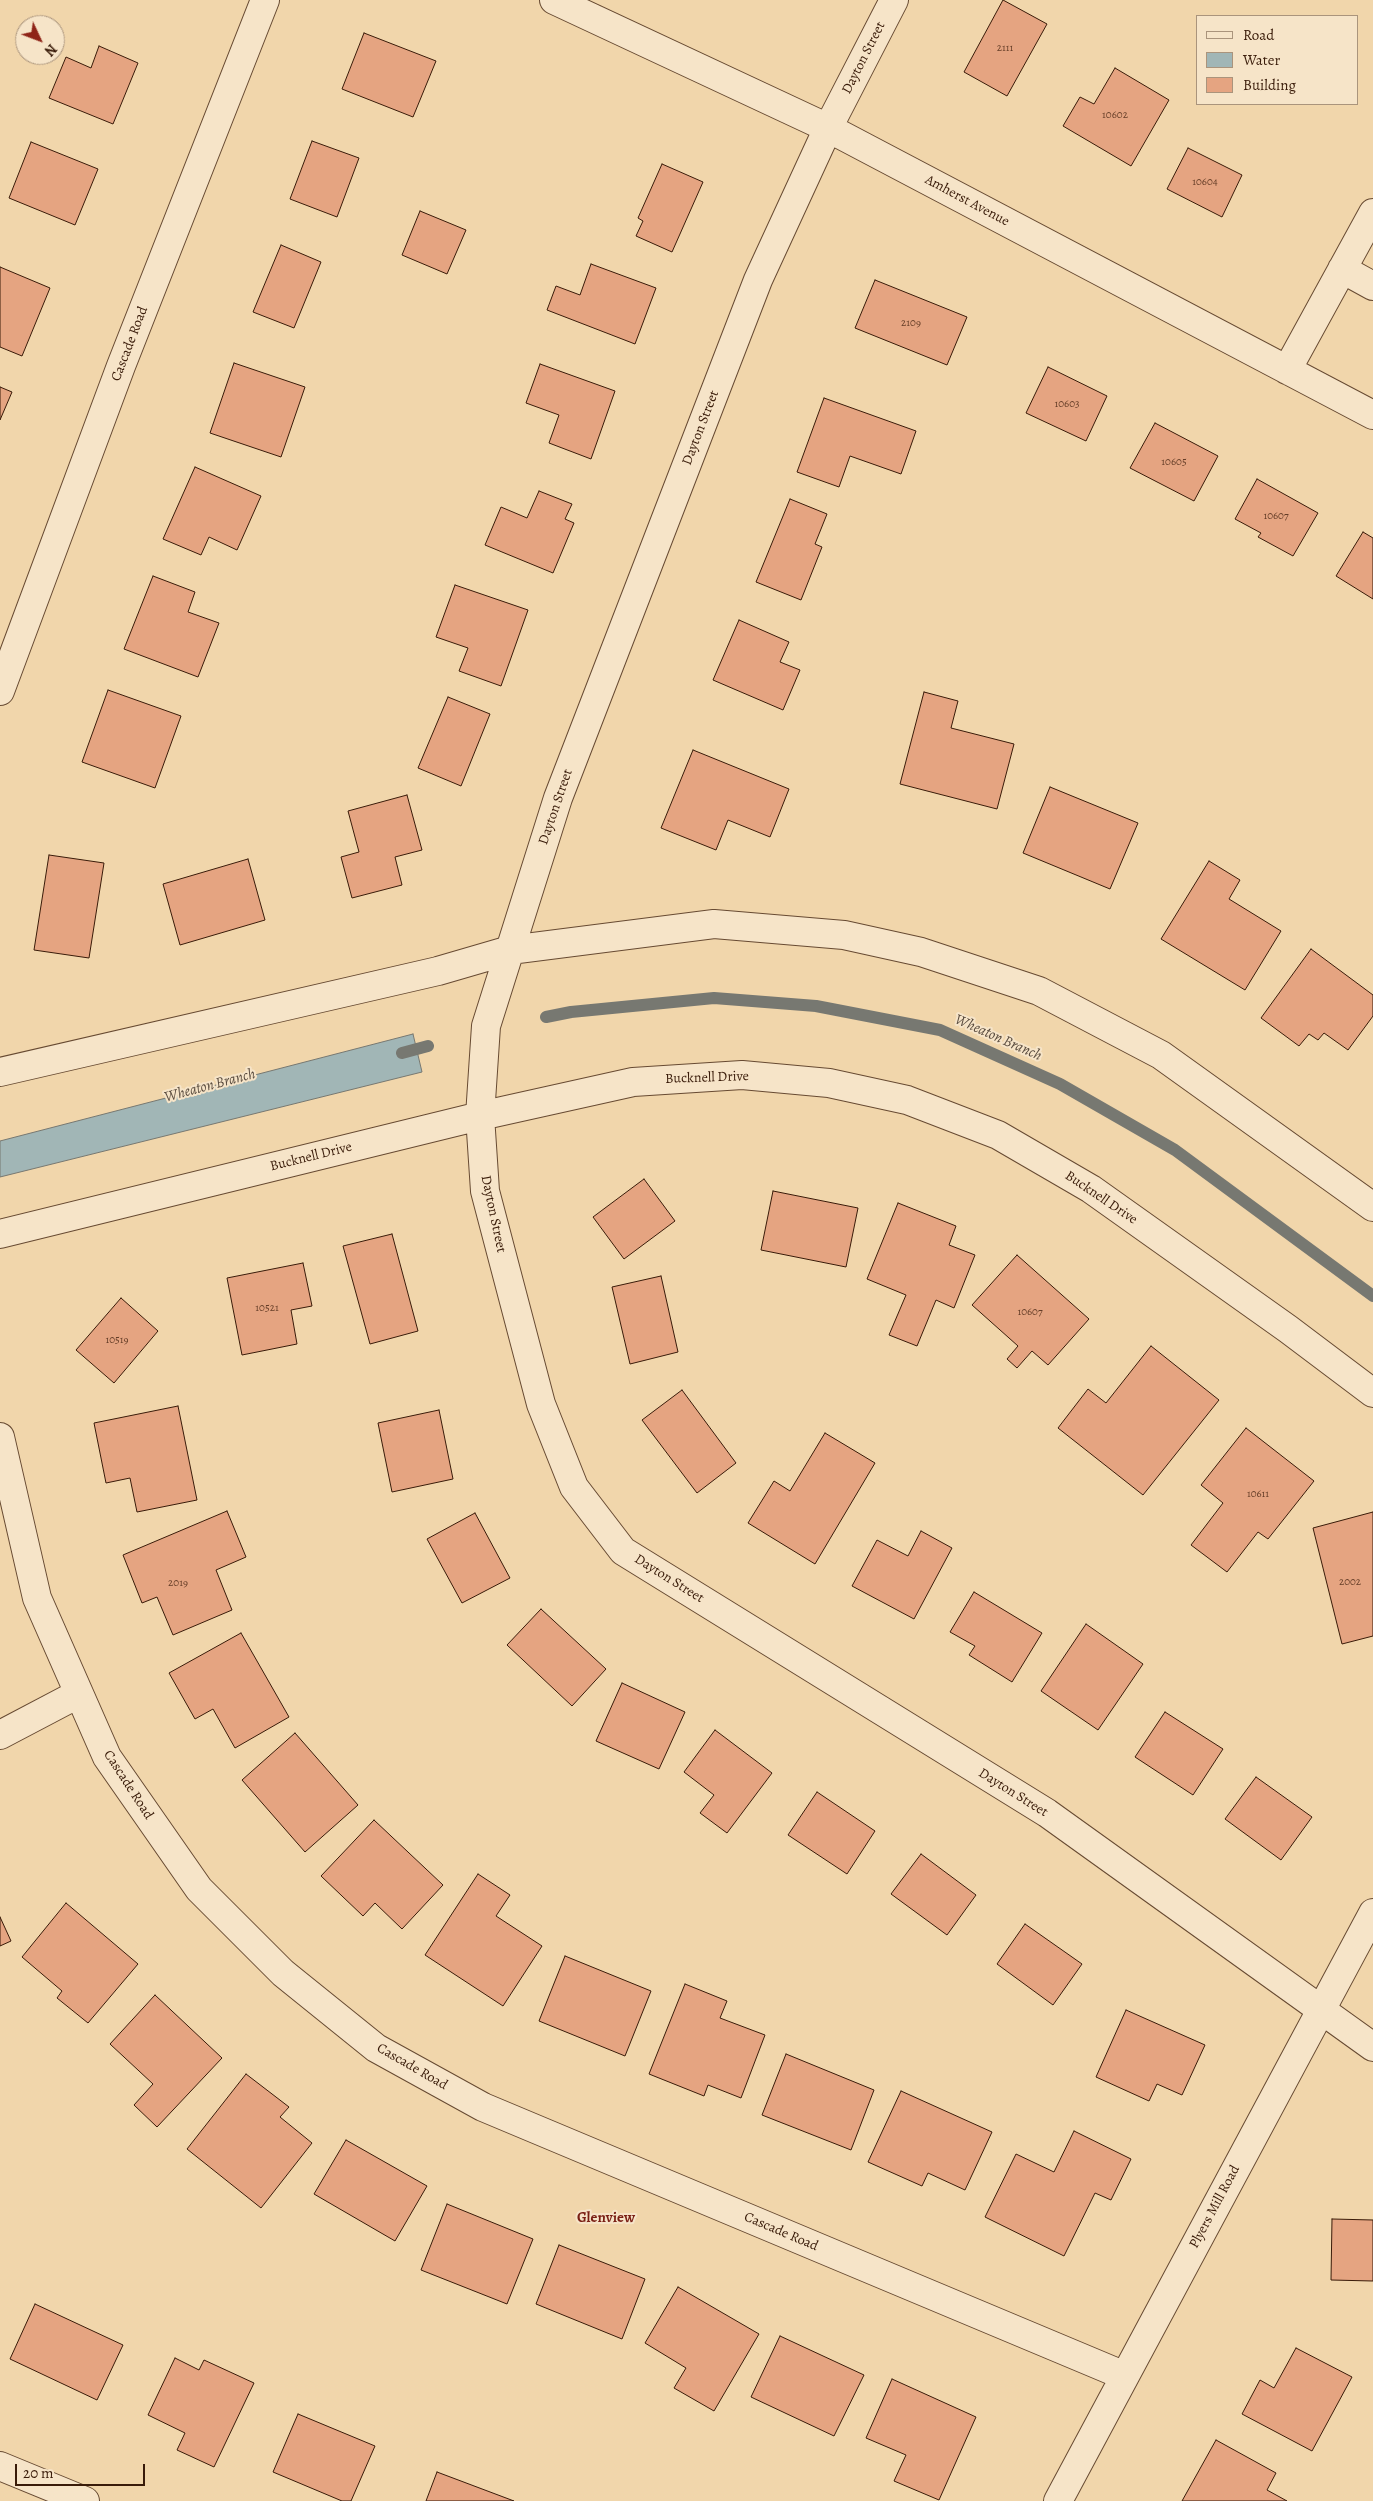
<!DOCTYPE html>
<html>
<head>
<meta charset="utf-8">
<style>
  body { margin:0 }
  #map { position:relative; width:1373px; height:2501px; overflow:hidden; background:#f1d6ab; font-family:Alegreya,serif }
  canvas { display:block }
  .legend { position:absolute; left:1196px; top:15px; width:162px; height:90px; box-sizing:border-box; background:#f6e4c8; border:1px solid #aa947c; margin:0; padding:6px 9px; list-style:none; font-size:15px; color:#391b09 }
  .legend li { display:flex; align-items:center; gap:10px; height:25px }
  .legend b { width:25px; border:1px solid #aa947c }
  .north { position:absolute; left:15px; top:15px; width:50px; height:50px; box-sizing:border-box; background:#f6e4c8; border:1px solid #aa947c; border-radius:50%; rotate:133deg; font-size:14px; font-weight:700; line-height:20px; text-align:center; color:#391b09 }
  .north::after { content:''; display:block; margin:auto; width:18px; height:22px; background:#8f2418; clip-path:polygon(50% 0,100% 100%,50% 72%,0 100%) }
  .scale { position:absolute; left:15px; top:2464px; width:130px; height:22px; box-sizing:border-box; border:2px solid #391b09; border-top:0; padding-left:6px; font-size:15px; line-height:18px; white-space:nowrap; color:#391b09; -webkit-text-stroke:4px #f6e4c8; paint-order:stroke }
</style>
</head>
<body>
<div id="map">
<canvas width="1373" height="2501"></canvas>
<ul class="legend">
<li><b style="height:6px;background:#f6e4c8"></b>Road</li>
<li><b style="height:14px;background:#a1b6b6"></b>Water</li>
<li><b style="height:14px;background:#e5a481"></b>Building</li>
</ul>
<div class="north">N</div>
<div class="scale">20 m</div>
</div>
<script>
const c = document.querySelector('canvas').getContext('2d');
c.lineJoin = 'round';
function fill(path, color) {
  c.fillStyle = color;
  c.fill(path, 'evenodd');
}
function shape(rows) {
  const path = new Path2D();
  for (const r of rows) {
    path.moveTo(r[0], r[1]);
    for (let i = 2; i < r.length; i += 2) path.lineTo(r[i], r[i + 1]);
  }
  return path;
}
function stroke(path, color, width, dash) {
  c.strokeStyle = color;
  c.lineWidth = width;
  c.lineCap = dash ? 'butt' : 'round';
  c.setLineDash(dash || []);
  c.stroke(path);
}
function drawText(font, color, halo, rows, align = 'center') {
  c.font = font + ' Alegreya,serif';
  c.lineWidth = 4;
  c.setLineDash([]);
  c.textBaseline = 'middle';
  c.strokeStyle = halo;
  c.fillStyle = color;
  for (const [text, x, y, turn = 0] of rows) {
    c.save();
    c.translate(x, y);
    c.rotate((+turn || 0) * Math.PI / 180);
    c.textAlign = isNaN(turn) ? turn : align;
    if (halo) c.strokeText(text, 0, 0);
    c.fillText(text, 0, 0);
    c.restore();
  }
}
const water = shape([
  [413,1034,422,1072,0,1177,0,1141,413,1034]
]);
fill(water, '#a1b6b6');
stroke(water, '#777871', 1);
stroke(shape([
  [546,1017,571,1012,714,998,816,1006,940,1030,1060,1084,1175,1150,1373,1296],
  [402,1053,428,1046]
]), '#777871', 12);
const building = shape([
  [1003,0,1047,24,1007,96,964,72,1003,0],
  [364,33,436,61,413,117,342,89,364,33],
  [99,46,138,63,113,124,49,98,66,57,91,68,99,46],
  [1115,68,1169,100,1131,166,1063,126,1080,97,1094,104,1115,68],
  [312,141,359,158,337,217,290,199,312,141],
  [31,142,98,169,75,225,9,198,31,142],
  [1188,148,1242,175,1222,217,1167,189,1188,148],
  [662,164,703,182,672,252,636,236,643,221,638,218,662,164],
  [420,211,466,230,447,274,402,255,420,211],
  [281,245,321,262,294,328,253,312,281,245],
  [591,264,656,288,635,344,547,310,556,286,580,295,591,264],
  [0,267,50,288,22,356,0,347,0,267],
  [875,280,967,317,947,365,855,328,875,280],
  [234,363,305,387,281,457,210,433,234,363],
  [540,364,615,391,591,459,549,443,559,415,526,403,540,364],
  [1048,367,1107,396,1086,441,1026,413,1048,367],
  [0,387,12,392,0,420,0,387],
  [824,398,916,431,901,474,850,456,839,487,797,472,824,398],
  [1155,423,1218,456,1194,501,1130,468,1155,423],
  [195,467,261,496,237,550,209,537,201,555,163,539,195,467],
  [1257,479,1318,513,1293,556,1258,537,1261,533,1235,519,1257,479],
  [539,491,572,504,565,519,574,523,553,573,485,545,501,507,527,518,539,491],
  [790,499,827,514,815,544,822,547,801,600,756,582,790,499],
  [1363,532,1373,538,1373,599,1336,576,1363,532],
  [153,576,195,592,188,612,219,623,198,677,124,649,153,576],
  [455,585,528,610,501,686,459,671,468,648,436,637,455,585],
  [739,620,789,642,780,662,800,670,783,710,713,680,739,620],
  [108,690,181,716,155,788,82,762,108,690],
  [924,692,958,701,951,728,1014,744,997,809,900,784,924,692],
  [448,697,490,714,461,786,418,768,448,697],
  [693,750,789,789,770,837,728,820,716,850,661,828,693,750],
  [1050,787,1138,823,1110,889,1023,853,1050,787],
  [407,795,422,850,395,857,402,885,352,898,341,857,359,852,348,811,407,795],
  [49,855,104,863,89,958,34,950,49,855],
  [248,859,265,920,180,945,163,884,248,859],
  [1209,861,1240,880,1229,899,1281,931,1245,990,1161,939,1209,861],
  [1311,949,1373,995,1373,1016,1348,1050,1324,1033,1318,1040,1309,1034,1299,1046,1261,1018,1311,949],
  [644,1179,675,1221,624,1259,593,1217,644,1179],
  [773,1191,858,1208,846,1267,761,1250,773,1191],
  [898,1203,956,1226,949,1245,975,1255,954,1308,936,1300,917,1346,889,1335,906,1295,867,1279,898,1203],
  [392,1234,418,1331,370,1344,343,1246,392,1234],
  [1017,1255,1089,1319,1048,1365,1032,1351,1017,1368,1007,1359,1018,1346,972,1305,1017,1255],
  [303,1263,312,1306,291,1310,297,1344,242,1355,227,1278,303,1263],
  [661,1276,678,1352,630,1364,612,1287,661,1276],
  [121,1298,158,1331,114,1383,76,1350,121,1298],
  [1151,1346,1219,1400,1143,1495,1058,1428,1088,1389,1106,1403,1151,1346],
  [682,1390,736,1463,697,1493,642,1420,682,1390],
  [178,1406,197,1500,137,1512,130,1478,106,1483,94,1423,178,1406],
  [439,1410,453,1479,392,1492,378,1423,439,1410],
  [1246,1428,1314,1481,1268,1539,1258,1532,1227,1572,1191,1545,1223,1503,1201,1485,1246,1428],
  [825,1433,875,1463,815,1564,748,1523,774,1481,790,1491,825,1433],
  [227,1511,246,1557,216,1570,232,1610,173,1635,157,1597,142,1603,123,1555,227,1511],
  [1373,1512,1373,1636,1342,1644,1313,1528,1373,1512],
  [475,1513,510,1578,462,1603,427,1539,475,1513],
  [921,1531,952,1548,914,1619,852,1586,877,1540,908,1556,921,1531],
  [974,1592,1042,1633,1012,1682,969,1655,975,1646,950,1632,974,1592],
  [541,1609,606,1669,572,1706,507,1645,541,1609],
  [1086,1624,1143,1664,1098,1730,1041,1691,1086,1624],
  [241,1633,289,1717,235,1748,213,1709,195,1719,169,1673,241,1633],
  [622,1683,685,1712,659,1769,596,1741,622,1683],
  [1165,1712,1223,1749,1193,1795,1135,1757,1165,1712],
  [715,1730,772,1773,727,1833,700,1813,714,1795,684,1772,715,1730],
  [295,1733,358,1805,305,1852,242,1780,295,1733],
  [1256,1777,1312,1817,1281,1860,1225,1819,1256,1777],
  [817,1792,875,1831,847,1874,788,1835,817,1792],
  [374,1820,443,1885,402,1929,375,1903,363,1916,321,1876,374,1820],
  [921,1854,976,1895,947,1935,891,1894,921,1854],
  [478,1874,510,1895,496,1916,542,1946,503,2006,425,1955,478,1874],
  [66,1903,138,1964,88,2023,57,1998,62,1991,22,1957,66,1903],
  [0,1917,11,1941,0,1946,0,1917],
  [1025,1924,1082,1964,1053,2005,997,1964,1025,1924],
  [565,1956,651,1991,625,2056,539,2021,565,1956],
  [685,1984,727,2001,720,2018,765,2035,741,2098,708,2085,704,2096,649,2074,685,1984],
  [155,1995,222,2058,157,2127,134,2105,153,2084,110,2044,155,1995],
  [1126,2010,1205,2045,1182,2095,1157,2084,1149,2101,1096,2077,1126,2010],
  [786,2054,874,2090,851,2150,762,2115,786,2054],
  [246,2074,289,2107,280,2117,312,2143,261,2208,187,2149,246,2074],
  [901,2091,992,2132,965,2190,928,2173,922,2186,868,2162,901,2091],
  [1074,2131,1131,2159,1111,2200,1095,2193,1064,2256,985,2217,1016,2154,1054,2172,1074,2131],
  [346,2140,427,2186,395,2241,314,2194,346,2140],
  [447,2204,533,2239,507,2304,421,2270,447,2204],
  [1332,2219,1373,2220,1373,2281,1331,2280,1332,2219],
  [559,2245,645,2279,622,2339,536,2304,559,2245],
  [678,2287,759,2334,714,2411,674,2388,686,2368,645,2343,678,2287],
  [35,2304,123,2345,97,2400,10,2359,35,2304],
  [780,2336,864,2375,834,2436,751,2397,780,2336],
  [1296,2348,1352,2377,1312,2451,1242,2414,1260,2380,1274,2388,1296,2348],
  [175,2358,199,2370,204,2360,254,2383,214,2467,177,2450,185,2433,148,2415,175,2358],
  [892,2379,976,2417,939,2500,894,2481,906,2455,866,2438,892,2379],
  [298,2414,375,2446,351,2501,342,2501,273,2472,298,2414],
  [1216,2440,1276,2473,1267,2490,1287,2501,1182,2501,1216,2440],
  [437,2472,514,2501,426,2501,437,2472]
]);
fill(building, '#e5a481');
stroke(building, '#391b09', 1);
const minor = shape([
  [554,0,828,128,1373,415],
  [894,0,828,128,758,280,558,798,486,1026,480,1116,485,1191,541,1404,574,1487,623,1551,1047,1813,1373,2047],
  [1342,269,1373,286],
  [1287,370,1373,213],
  [0,691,121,366,265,0],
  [0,1072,438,971,510,950,714,924,844,935,921,952,1039,991,1161,1055,1373,1207],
  [0,1234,480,1116,633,1082,742,1075,829,1083,907,1100,998,1135,1091,1189,1288,1329,1373,1393],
  [0,1437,37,1598,107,1757,199,1889,283,1973,376,2048,483,2107,1125,2376],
  [0,1735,78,1694],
  [0,2466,85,2501],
  [1058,2501,1373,1913]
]);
stroke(minor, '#674a32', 30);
stroke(minor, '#f6e4c8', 28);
drawText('11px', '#643d27', null, [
  ["2111",1005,48],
  ["10602",1115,115],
  ["10604",1205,182],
  ["2109",911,323],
  ["10603",1067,404],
  ["10605",1174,462],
  ["10607",1276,516],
  ["10521",267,1308],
  ["10607",1030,1312],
  ["10519",117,1340],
  ["10611",1258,1494],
  ["2002",1350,1582],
  ["2019",178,1583]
]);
drawText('14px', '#391b09', '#f6e4c8', [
  ["Dayton Street",864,58,-63],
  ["Amherst Avenue",967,201,28],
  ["Cascade Road",130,344,-69],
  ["Dayton Street",701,428,-69],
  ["Dayton Street",556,807,-71],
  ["Bucknell Drive",707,1078,-2],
  ["Bucknell Drive",311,1157,-14],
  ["Bucknell Drive",1101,1198,34],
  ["Dayton Street",493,1214,78],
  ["Dayton Street",669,1579,32],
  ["Cascade Road",128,1785,57],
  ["Dayton Street",1013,1793,32],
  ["Cascade Road",412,2067,30],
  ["Plyers Mill Road",1215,2207,-62],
  ["Cascade Road",781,2232,23]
]);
drawText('italic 15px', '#584a3d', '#f6e4c8', [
  ["Wheaton Branch",998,1038,24],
  ["Wheaton Branch",210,1086,-15]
]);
drawText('bold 15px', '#7a1f14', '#f6e4c8', [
  ["Glenview",606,2218]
]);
</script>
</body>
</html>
